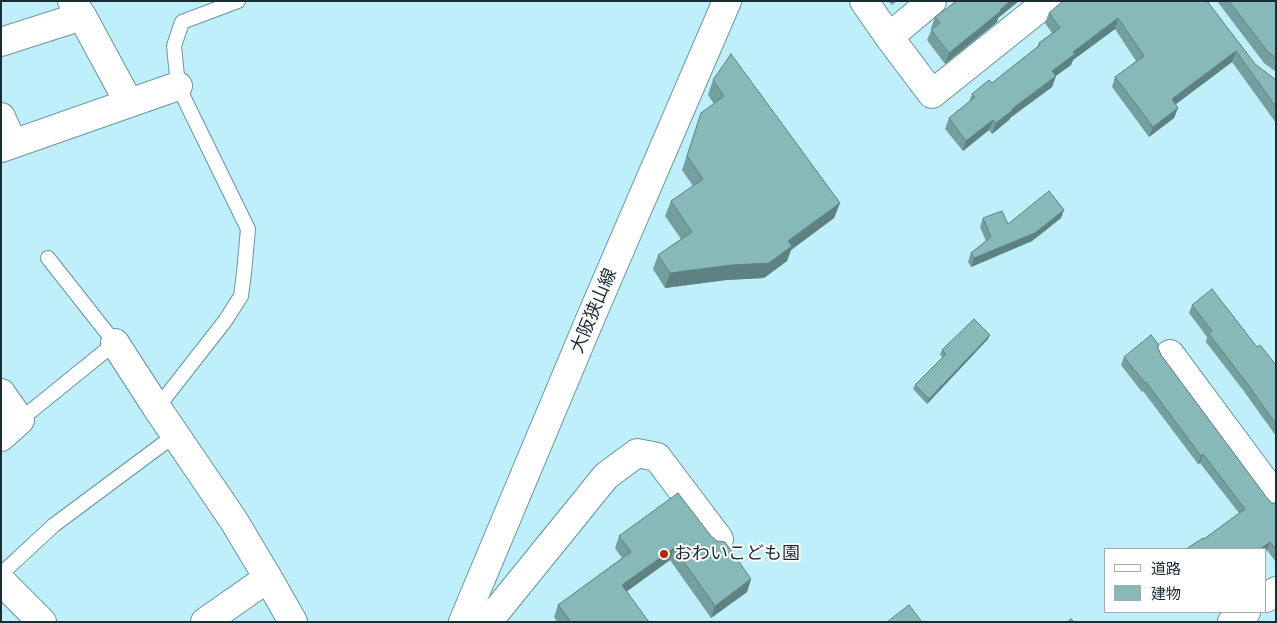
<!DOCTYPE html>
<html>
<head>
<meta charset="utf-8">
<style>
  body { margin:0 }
  #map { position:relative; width:1277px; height:623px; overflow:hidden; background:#beeffb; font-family:"Work Sans","Noto Sans JP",sans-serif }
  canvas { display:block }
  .frame { position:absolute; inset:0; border:2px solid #1a2d32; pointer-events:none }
  .legend { position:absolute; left:1104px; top:548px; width:162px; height:65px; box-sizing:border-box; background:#fff; border:1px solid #a3abad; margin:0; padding:6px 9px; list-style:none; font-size:15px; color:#1a2d32 }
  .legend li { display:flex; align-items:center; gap:10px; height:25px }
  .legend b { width:25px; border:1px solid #a3abad }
</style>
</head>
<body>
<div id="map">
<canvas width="1277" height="623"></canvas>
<div class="frame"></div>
<ul class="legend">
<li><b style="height:6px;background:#fff"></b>道路</li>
<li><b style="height:14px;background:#87b9b8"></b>建物</li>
</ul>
</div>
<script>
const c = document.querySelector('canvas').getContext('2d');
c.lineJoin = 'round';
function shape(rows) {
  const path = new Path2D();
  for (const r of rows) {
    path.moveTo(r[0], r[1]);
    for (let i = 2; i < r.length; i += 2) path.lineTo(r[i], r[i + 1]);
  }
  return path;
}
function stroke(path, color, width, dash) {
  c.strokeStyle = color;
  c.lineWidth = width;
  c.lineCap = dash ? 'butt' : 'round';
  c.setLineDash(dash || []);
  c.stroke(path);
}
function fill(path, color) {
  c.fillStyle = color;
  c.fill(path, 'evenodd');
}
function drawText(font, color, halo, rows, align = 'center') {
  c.font = font + ' "Work Sans","Noto Sans JP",sans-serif';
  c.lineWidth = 4;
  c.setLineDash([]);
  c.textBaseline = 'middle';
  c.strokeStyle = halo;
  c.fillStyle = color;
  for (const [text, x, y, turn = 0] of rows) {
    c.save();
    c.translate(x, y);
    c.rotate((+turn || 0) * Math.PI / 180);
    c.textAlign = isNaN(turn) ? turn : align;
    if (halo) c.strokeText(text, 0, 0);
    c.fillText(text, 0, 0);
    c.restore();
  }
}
const service = shape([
  [157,408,225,321,241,296,244,273,248,229,178,86,174,46,182,22,238,1],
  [20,420,115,343,48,258],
  [1,574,54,525,175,435]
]);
const minor = shape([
  [72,1,82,16,129,103],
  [864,1,889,37,932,94,1048,1],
  [889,37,932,1],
  [1,42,82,16],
  [1,117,13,144],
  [1,148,178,86],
  [115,343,157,408,234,521,268,578,293,622],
  [1170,354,1276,497],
  [1,393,20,420,1,437],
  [1,581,42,622],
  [1266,598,1276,591],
  [205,622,268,578],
  [483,622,495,613,606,476,637,453,657,457,719,539],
  [1232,622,1246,612]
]);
const primary = shape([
  [463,622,591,317,727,1]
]);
stroke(service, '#6795a0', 16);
stroke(minor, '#6795a0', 30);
stroke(primary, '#6795a0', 30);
stroke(service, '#fff', 14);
stroke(minor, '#fff', 28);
stroke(primary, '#fff', 28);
fill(shape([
  [888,1,897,1,892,5],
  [956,1,1019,1,998,18,997,22,945,64,927,40,932,29,931,28,935,17],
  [1207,1,1255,64,1276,80,1276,123,1232,62,1176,104,1178,108,1174,118,1149,137,1112,87,1115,77,1136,61,1115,29,1073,60,1071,65,1056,76,1052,87,1010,118,1009,120,992,134,989,130,963,151,945,129,949,118,969,102,972,94,992,83,1037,47,1039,43,1052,33,1045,23,1049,13,1062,3],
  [1217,1,1276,1,1276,72,1264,63],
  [713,80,840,203,834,218,791,250,787,261,764,278,726,280,665,288,653,269,658,255,681,239,665,216,671,201,693,186,682,170,701,113,714,104,708,95],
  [983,218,1008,224,1061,218,1032,241,971,267,968,262,971,253,986,241,980,227],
  [1192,305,1257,347,1276,365,1276,436,1243,390,1206,342,1207,337,1189,313],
  [988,339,927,404,913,389,915,385,943,357,940,355,942,350],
  [1158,348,1161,355,1267,498,1272,503,1276,503,1276,562,1267,550,1204,539,1239,513,1200,463,1198,464,1143,391,1142,392,1121,365,1124,357],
  [619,536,711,536,751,579,747,592,711,618,670,560,626,591,649,622,557,622,554,617,558,605,622,558,615,548]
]), '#749f9e');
fill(shape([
  [1010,1,1019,1,998,18,997,22,945,64,949,53],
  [1118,18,1115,29,1073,60,1071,65,1048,81,1052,71,1073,52],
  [1236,51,1232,62,1168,110,1172,99],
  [1056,76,1052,87,1010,118,1009,120,992,134,996,123,1012,109],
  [1178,108,1174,118,1149,137,1153,127],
  [993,120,989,130,963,151,966,141],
  [840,203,834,218,791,250,787,261,764,278,726,280,665,288,670,273,788,241],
  [1064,210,1061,218,1032,241,971,267,974,258],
  [990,335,988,339,927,404,929,399],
  [1203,454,1200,463,1198,464,1201,456],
  [1270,542,1267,550,1266,551,1266,549,1260,549],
  [674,548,670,560,618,598,622,585],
  [751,579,747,592,711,618,715,606]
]), '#5e8281');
const building = shape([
  [957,1,1010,1,1000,10,1001,11,949,53,931,30,940,23,935,17,957,1],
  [1063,1,1207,1,1255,64,1276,80,1276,107,1236,51,1172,99,1178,108,1153,127,1115,77,1144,56,1118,18,1073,52,1075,54,1052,71,1056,76,1012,109,1013,110,996,123,993,120,966,141,949,118,975,97,972,94,989,80,992,83,1040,45,1039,43,1060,28,1049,13,1063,1],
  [1229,1,1276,1,1276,58,1268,52,1229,1],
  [731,54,840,203,788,241,792,246,769,263,732,265,670,273,658,255,692,232,671,201,703,179,687,156,701,113,724,96,713,80,731,54],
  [1049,191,1064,210,1035,233,974,258,971,253,991,237,983,218,1002,211,1008,224,1049,191],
  [1212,289,1257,347,1260,345,1276,365,1276,424,1246,382,1209,334,1212,331,1192,305,1212,289],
  [974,319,990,335,929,399,915,385,946,354,942,350,974,319],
  [1151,335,1158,344,1158,348,1161,355,1267,498,1272,503,1276,503,1276,549,1270,542,1260,549,1186,549,1203,538,1204,539,1245,509,1203,454,1201,456,1146,382,1145,383,1124,357,1151,335],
  [678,493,711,536,717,541,725,542,751,579,715,606,674,548,622,585,649,622,571,622,558,605,631,552,619,536,678,493],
  [909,605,922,622,887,622,909,605],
  [1071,619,1074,622,1067,622,1071,619]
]);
fill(building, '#87b9b8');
stroke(building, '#5e8281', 1);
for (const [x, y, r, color] of [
  [664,554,5,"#b42900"]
]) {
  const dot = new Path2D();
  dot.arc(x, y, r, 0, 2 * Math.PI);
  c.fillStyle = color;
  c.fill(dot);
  stroke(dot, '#fff', 2);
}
drawText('18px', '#1a2d32', '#fff', [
  ["大阪狭山線",594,311,-67]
]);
drawText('18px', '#1a2d32', '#fff', [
  ["おわいこども園",674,554]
], 'left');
</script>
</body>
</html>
